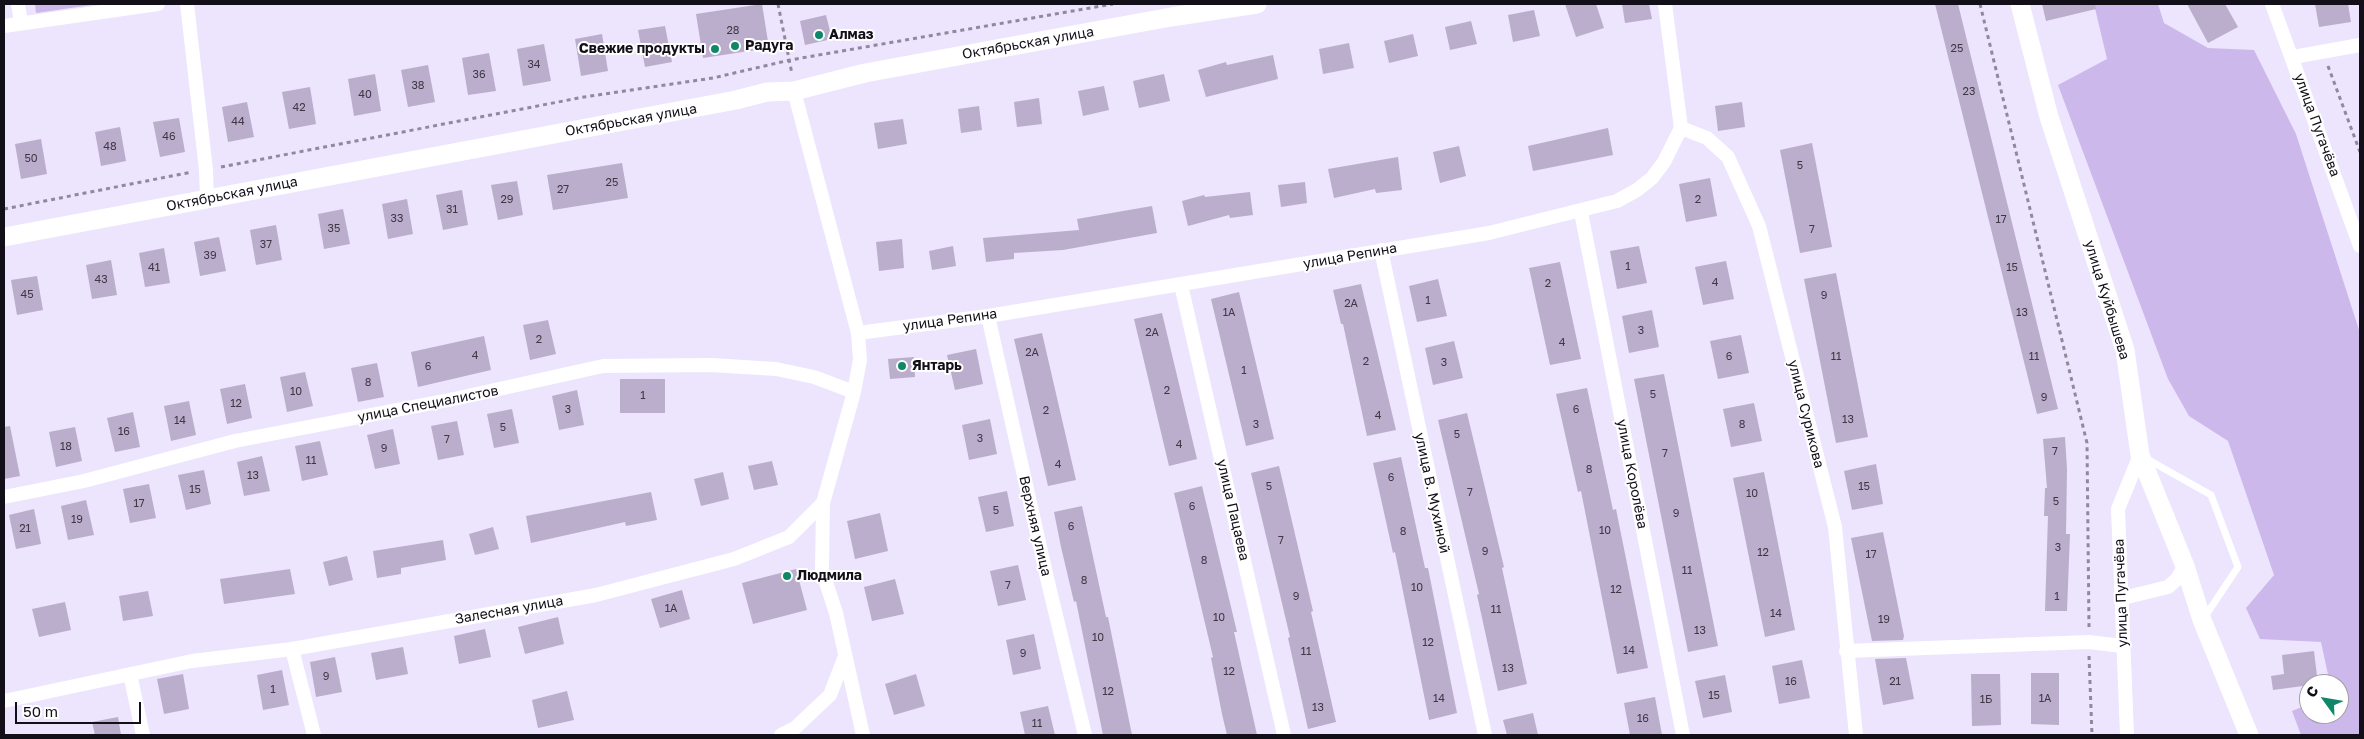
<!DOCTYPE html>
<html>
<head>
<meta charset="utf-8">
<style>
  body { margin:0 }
  #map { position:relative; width:2364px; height:739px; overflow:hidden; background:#ede4fd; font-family:"Golos Text",sans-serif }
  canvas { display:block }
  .frame { position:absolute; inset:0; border:5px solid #130f19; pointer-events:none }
  .north { position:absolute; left:2299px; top:674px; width:50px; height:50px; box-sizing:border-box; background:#fff; border:1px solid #a19fa3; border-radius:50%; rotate:302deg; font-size:14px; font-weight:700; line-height:20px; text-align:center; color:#130f19 }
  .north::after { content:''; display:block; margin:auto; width:18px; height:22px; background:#0f8768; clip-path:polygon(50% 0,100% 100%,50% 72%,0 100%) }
  .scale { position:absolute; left:15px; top:702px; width:126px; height:22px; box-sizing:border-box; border:2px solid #130f19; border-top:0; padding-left:6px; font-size:15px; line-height:18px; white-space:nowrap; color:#130f19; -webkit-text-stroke:4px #fff; paint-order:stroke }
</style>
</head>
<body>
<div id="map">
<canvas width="2364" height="739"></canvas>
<div class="frame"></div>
<div class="north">С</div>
<div class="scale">50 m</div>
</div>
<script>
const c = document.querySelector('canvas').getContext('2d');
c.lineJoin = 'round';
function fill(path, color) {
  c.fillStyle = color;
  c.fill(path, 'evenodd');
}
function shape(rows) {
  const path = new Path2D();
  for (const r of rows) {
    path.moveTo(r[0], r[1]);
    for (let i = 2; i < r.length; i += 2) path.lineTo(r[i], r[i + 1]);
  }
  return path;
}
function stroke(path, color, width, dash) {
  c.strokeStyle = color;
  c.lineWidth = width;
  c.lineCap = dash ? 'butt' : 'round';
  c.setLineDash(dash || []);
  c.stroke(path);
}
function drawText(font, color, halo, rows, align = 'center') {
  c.font = font + ' "Golos Text",sans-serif';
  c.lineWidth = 4;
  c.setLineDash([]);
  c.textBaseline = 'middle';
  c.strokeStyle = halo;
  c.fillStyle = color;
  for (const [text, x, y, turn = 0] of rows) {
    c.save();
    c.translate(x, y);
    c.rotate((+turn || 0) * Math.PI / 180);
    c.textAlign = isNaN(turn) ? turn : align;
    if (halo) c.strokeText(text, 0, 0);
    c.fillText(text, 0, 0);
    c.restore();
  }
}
fill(shape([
  [35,4,98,4,36,13],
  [2094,4,2158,4,2164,23,2208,48,2254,50,2296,134,2360,333,2360,735,2301,735,2292,711,2309,704,2309,714,2339,714,2339,684,2330,684,2321,642,2260,639,2246,608,2274,575,2228,441,2189,416,2168,379,2058,85,2107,59]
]), '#cdb8ec');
fill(shape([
  [762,4,769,48,703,58,696,14],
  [1565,4,1596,4,1604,28,1576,37],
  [1622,4,1649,4,1652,19,1625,23],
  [1935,4,1958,4,2058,409,2037,414],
  [2042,4,2095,4,2096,9,2046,21],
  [2187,4,2225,4,2238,27,2208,43],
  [2315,4,2348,4,2351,22,2319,27],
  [1534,10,1540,36,1513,42,1508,15],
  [826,15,832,39,805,45,800,21],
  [1471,21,1477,44,1450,50,1445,27],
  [665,26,672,62,645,67,638,30],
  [602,34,608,71,581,76,575,39],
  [1413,34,1418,56,1389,63,1384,41],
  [1349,43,1354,68,1323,74,1319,49],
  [544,44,551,81,523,86,517,49],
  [489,53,496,91,468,95,462,58],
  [1273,55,1278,79,1206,97,1198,70,1226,62,1227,65],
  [428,65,435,102,408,107,401,70],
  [375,74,381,111,354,116,348,79],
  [1164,74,1170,101,1139,108,1133,81],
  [1104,86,1109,110,1083,116,1078,91],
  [310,87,316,124,289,129,282,92],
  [1039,98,1042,124,1017,127,1014,102],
  [247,102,254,137,228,142,222,107],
  [1742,102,1745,127,1718,131,1715,106],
  [979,106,982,130,961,133,958,109],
  [179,118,185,152,160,157,153,122],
  [903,119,907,144,878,149,874,123],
  [120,127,126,161,101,166,95,132],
  [1608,128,1613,155,1533,171,1528,146],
  [41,139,47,174,21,179,15,144],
  [1812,143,1832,247,1800,253,1780,150],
  [1459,146,1466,176,1440,183,1433,152],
  [1398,157,1402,190,1376,193,1375,189,1334,198,1328,169],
  [622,163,628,198,553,210,547,175],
  [1710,178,1717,216,1686,222,1679,184],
  [517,181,523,215,498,220,491,185],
  [1305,182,1307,203,1281,207,1278,185],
  [462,190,468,225,443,230,436,195],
  [1250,192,1253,215,1230,218,1229,215,1188,226,1182,201,1204,195,1205,197],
  [407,199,413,234,388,239,382,204],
  [1152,206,1157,233,1063,250,1014,253,1014,259,986,262,983,238,1079,230,1077,219],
  [343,209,350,244,324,249,318,214],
  [276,225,282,260,256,265,250,230],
  [219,237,226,271,200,276,194,242],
  [902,239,904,268,879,271,876,242],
  [953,246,956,266,932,270,929,251],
  [1639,246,1647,283,1617,289,1610,251],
  [164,248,170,283,145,287,139,253],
  [111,260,117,295,92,299,86,265],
  [1726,261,1734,299,1703,305,1695,267],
  [1560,262,1581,359,1550,365,1529,268],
  [1836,273,1868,437,1836,443,1804,279],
  [37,276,43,310,17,315,11,280],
  [1438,279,1447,316,1417,322,1409,286],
  [1361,284,1396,430,1367,436,1343,324,1341,324,1333,290],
  [1239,292,1274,439,1246,446,1211,299],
  [1652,310,1659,347,1629,353,1622,316],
  [1162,313,1197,459,1169,466,1134,319],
  [548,320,556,354,530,360,523,325],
  [1042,333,1076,480,1048,486,1014,339],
  [1741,335,1749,373,1718,379,1710,341],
  [484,336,491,370,418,387,411,352],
  [1454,341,1463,378,1433,385,1425,348],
  [976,349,983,384,955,390,947,355],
  [914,357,915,377,890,379,888,359],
  [377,363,384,397,358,402,351,368],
  [305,372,313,406,287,412,280,377],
  [1664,374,1718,646,1688,652,1634,379],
  [620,379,665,379,665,413,620,413],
  [245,384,252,418,227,424,220,389],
  [1587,388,1613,510,1616,509,1648,668,1617,674,1581,491,1578,492,1556,394],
  [577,390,584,425,559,430,552,396],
  [189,401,196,435,171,441,164,406],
  [1754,403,1762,441,1731,447,1723,409],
  [512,409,519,443,494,448,487,414],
  [133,412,140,447,115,452,107,418],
  [1467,413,1504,567,1502,568,1527,684,1498,691,1477,595,1479,594,1438,420],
  [990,419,997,454,969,460,962,425],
  [457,421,464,455,438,460,431,426],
  [10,426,20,476,4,479,4,427],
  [75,427,82,461,56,467,49,432],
  [393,429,400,464,375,469,367,435],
  [2065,437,2067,469,2066,534,2070,534,2067,611,2045,611,2048,516,2044,516,2045,488,2047,488,2043,439],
  [320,441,328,475,302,481,295,446],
  [262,456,270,491,244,496,237,462],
  [1401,457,1425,568,1428,568,1457,713,1429,720,1395,552,1393,553,1373,463],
  [772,461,778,485,754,490,748,466],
  [1876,464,1883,504,1852,510,1844,471],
  [1279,466,1313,611,1311,612,1336,722,1308,729,1288,638,1290,637,1251,473],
  [204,470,211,504,186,510,178,475],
  [723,472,729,499,701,506,694,479],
  [1764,472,1795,630,1765,637,1733,478],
  [149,484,156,518,130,523,123,489],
  [1202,486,1237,632,1234,632,1257,735,1227,735,1222,714,1211,658,1213,657,1174,493],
  [1007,491,1014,526,986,532,978,497],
  [651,492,657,520,626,526,625,522,531,543,526,516],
  [86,500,94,535,68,540,61,506],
  [1082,506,1106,617,1108,617,1132,735,1103,735,1076,601,1074,602,1061,547,1054,512],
  [34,509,41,544,16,549,9,515],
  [880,513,888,551,855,559,847,521],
  [493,527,499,549,475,555,469,534],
  [1883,532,1904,636,1903,640,1872,641,1851,538],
  [443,540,446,560,401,568,401,574,377,578,373,551],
  [347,556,353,580,329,586,323,562],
  [1018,565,1026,600,998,606,990,571],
  [290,569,295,594,224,604,220,579],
  [796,569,807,610,753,624,742,583],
  [895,579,904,614,872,621,864,587],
  [682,590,690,619,660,628,651,599],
  [148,591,153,616,123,621,119,596],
  [65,602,71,630,39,637,32,609],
  [558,617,564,644,525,654,518,627],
  [485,629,491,657,459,664,454,636],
  [1034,634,1041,669,1013,675,1006,640],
  [403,647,408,674,376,680,371,653],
  [2314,651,2318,684,2273,690,2271,676,2284,674,2282,655],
  [335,657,342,692,316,697,310,662],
  [1906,658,1914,699,1883,705,1875,659],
  [1802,660,1810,698,1779,704,1772,666],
  [282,670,289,705,263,710,257,675],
  [2031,673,2059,673,2059,725,2031,724],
  [183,674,189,709,164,714,157,679],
  [916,674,925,706,894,715,885,684],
  [1971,674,2000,674,2001,725,1972,726],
  [1725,675,1732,712,1703,718,1695,681],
  [567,691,574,720,538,728,532,700],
  [1655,697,1662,735,1630,735,1624,703],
  [1048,706,1055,735,1025,735,1020,712],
  [1533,713,1538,735,1507,735,1503,720],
  [118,717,121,735,95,735,92,722]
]), '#baaecc');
stroke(shape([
  [778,4,792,74],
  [1980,4,2087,443,2089,627],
  [2328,66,2360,152],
  [221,167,584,97,713,78,790,60,1113,4],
  [4,209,192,172],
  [2089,656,2092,735]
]), '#90899c', 3, [4, 4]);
stroke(shape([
  [2147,459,2211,495,2238,567,2204,618]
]), '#fff', 7);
stroke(shape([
  [18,4,21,23],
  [187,4,206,170,207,198],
  [2272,4,2360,246],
  [4,26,158,4],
  [2293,57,2360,45],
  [1681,128,1707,138,1728,157,1759,226,1835,527,1856,735],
  [1581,212,1683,735],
  [1381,250,1485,735],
  [1181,285,1284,735],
  [988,316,1047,578,1085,735],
  [858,333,988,316,1489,233,1617,201,1637,190,1652,178,1664,162,1681,128,1665,4],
  [4,497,84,481,235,441,454,399,603,366,711,365,776,369,814,377,854,392],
  [823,503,822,570,836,613,863,735],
  [2123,598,2168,587,2177,579,2185,566],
  [292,649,314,735],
  [1846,651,2089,642,2122,646],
  [130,674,143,735],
  [4,701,192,661,292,649,596,595,734,559,789,537,823,503,854,392,860,360,858,333,794,91],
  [781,735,795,728,830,695,845,656],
  [2127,735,2118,509,2140,455]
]), '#fff', 14);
stroke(shape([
  [2020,4,2049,117,2125,350,2140,455,2185,566,2202,620,2249,735],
  [4,237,736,100,767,92,794,91,865,73,1171,17,1257,4]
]), '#fff', 19);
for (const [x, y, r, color] of [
  [819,35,5,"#0f8768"],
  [735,46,5,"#0f8768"],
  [715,49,5,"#0f8768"],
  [902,366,5,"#0f8768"],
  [787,576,5,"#0f8768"]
]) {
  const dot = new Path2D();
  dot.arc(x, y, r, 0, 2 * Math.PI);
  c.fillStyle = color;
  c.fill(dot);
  stroke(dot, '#fff', 2);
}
drawText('11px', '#3d3746', null, [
  ["28",733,31],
  ["25",1957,49],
  ["34",534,65],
  ["36",479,75],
  ["38",418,86],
  ["23",1969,92],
  ["40",365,95],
  ["42",299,108],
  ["44",238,122],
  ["46",169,137],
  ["48",110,147],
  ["50",31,159],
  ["5",1800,166],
  ["25",612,183],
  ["27",563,190],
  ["29",507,200],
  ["2",1698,200],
  ["31",452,210],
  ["33",397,219],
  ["17",2001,220],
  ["35",334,229],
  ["7",1812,230],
  ["37",266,245],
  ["39",210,256],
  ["1",1628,267],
  ["41",154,268],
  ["15",2012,268],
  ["43",101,280],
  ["4",1715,283],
  ["2",1548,284],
  ["45",27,295],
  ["9",1824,296],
  ["1",1428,301],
  ["2А",1351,304],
  ["1А",1229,313],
  ["13",2022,313],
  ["3",1641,331],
  ["2А",1152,333],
  ["2",539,340],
  ["4",1562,343],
  ["2А",1032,353],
  ["4",475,356],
  ["6",1729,357],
  ["11",1836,357],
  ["11",2034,357],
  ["2",1366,362],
  ["3",1444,363],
  ["6",428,367],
  ["1",1244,371],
  ["8",368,383],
  ["2",1167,391],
  ["10",296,392],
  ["5",1653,395],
  ["1",643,396],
  ["9",2044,398],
  ["12",236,404],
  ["3",568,410],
  ["6",1576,410],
  ["2",1046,411],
  ["4",1378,416],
  ["13",1848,420],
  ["14",180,421],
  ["3",1256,425],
  ["8",1742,425],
  ["5",503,428],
  ["16",124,432],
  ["5",1457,435],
  ["3",980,439],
  ["7",447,440],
  ["4",1179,445],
  ["18",66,447],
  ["9",384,449],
  ["7",2055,452],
  ["7",1665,454],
  ["11",311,461],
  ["4",1058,465],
  ["8",1589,470],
  ["13",253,476],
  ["6",1391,478],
  ["5",1269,487],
  ["15",1864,487],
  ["15",195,490],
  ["7",1470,493],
  ["10",1752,494],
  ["5",2056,502],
  ["17",139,504],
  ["6",1192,507],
  ["5",996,511],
  ["9",1676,514],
  ["19",77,520],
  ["6",1071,527],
  ["21",25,529],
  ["10",1605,531],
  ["8",1403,532],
  ["7",1281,541],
  ["3",2058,548],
  ["9",1485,552],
  ["12",1763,553],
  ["17",1871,555],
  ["8",1204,561],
  ["11",1687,571],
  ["8",1084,581],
  ["7",1008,586],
  ["10",1417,588],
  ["12",1616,590],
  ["9",1296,597],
  ["1",2057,597],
  ["1А",671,609],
  ["11",1496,610],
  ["14",1776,614],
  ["10",1219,618],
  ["19",1884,620],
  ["13",1700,631],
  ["10",1098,638],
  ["12",1428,643],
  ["14",1629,651],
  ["11",1306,652],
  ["9",1023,654],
  ["13",1508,669],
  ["12",1229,672],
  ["9",326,677],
  ["16",1791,682],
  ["21",1895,682],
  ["1",273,690],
  ["12",1108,692],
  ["15",1714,696],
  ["14",1439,699],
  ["1А",2045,699],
  ["1Б",1986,700],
  ["13",1318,708],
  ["16",1643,719],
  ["11",1037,724]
]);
drawText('bold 14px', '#130f19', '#fff', [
  ["Алмаз",829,35],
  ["Радуга",745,46],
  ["Свежие продукты",705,49,"right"],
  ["Янтарь",912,366],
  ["Людмила",797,576]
], 'left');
drawText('14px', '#130f19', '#fff', [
  ["Октябрьская улица",1028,43,-10],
  ["Октябрьская улица",631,120,-10],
  ["улица Пугачёва",2317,125,70],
  ["Октябрьская улица",232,194,-11],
  ["улица Репина",1350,256,-10],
  ["улица Куйбышева",2107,300,73],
  ["улица Репина",950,320,-8],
  ["улица Специалистов",428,404,-11],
  ["улица Сурикова",1806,414,76],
  ["улица Королёва",1632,474,79],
  ["улица В. Мухиной",1432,493,78],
  ["улица Пацаева",1233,510,77],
  ["Верхняя улица",1035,526,77],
  ["улица Пугачёва",2121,593,-92],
  ["Залесная улица",509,610,-10]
]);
</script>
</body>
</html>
